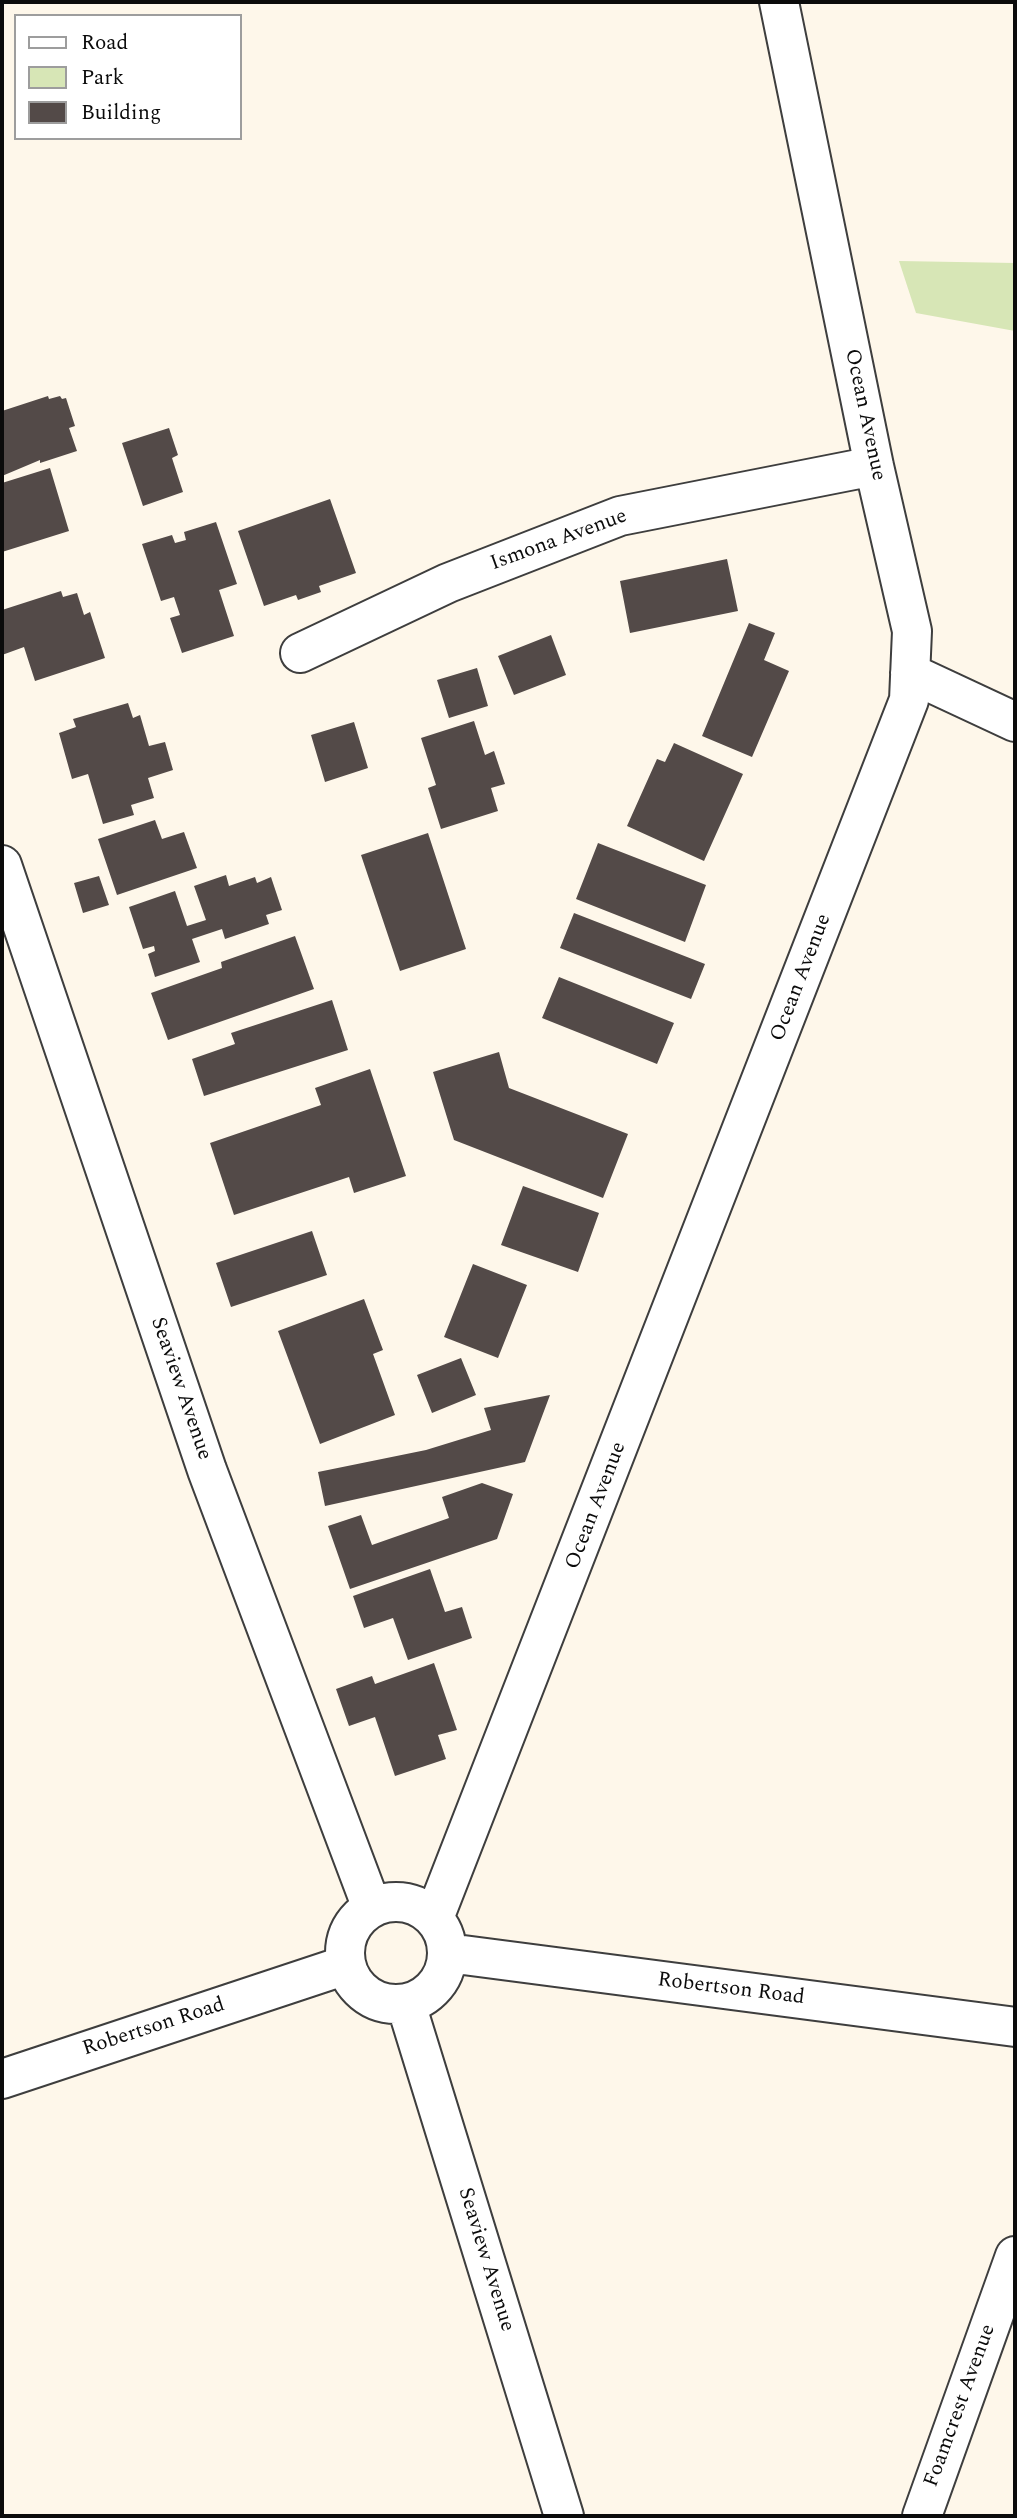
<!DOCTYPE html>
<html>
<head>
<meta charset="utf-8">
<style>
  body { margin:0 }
  #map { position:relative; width:1017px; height:2518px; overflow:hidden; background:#fef7ea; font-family:Spectral,serif }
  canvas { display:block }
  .frame { position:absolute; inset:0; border:4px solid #0b0b0b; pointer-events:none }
  .legend { position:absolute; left:14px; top:14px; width:228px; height:126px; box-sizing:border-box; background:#fff; border:2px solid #9d9d9d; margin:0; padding:9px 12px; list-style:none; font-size:21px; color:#0b0b0b }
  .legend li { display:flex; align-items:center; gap:14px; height:35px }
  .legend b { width:35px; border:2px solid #9d9d9d }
</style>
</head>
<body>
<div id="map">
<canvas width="1017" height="2518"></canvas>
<div class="frame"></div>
<ul class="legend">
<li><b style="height:9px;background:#fff"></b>Road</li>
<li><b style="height:19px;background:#d7e6b6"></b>Park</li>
<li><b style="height:19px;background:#534a48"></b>Building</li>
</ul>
</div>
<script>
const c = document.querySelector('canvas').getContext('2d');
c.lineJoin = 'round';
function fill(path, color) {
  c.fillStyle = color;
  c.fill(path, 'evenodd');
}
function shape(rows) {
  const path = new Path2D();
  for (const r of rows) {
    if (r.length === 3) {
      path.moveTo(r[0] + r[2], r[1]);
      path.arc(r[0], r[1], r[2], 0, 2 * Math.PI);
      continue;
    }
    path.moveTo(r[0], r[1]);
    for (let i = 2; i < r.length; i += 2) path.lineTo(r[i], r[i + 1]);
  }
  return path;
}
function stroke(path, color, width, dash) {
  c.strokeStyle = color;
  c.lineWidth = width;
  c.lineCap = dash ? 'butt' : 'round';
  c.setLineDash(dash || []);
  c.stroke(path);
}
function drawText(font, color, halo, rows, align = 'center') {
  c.font = font + ' Spectral,serif';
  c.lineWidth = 7;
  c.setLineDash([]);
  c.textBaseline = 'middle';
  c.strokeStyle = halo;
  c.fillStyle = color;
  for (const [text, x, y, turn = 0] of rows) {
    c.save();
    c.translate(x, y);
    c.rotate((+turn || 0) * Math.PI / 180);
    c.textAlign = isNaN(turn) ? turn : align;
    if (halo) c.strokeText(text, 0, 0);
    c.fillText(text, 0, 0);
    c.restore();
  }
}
fill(shape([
  [899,261,1015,263,1015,331,916,313]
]), '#d7e6b6');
fill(shape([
  [48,396,49,399,60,396,62,399,66,398,75,426,69,428,77,451,40,463,40,460,2,476,2,411],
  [169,428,178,455,172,458,183,492,143,506,122,443],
  [50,468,69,531,2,552,2,483],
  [330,499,356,573,319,586,321,592,298,600,296,595,264,606,238,531],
  [216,522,237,584,219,590,234,636,182,653,170,618,180,615,174,597,161,601,142,544,172,535,175,543,186,540,184,532],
  [727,559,738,611,630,633,620,581],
  [61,591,63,597,77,593,84,615,90,612,105,658,35,681,24,647,2,655,2,610],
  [749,623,775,633,764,660,789,671,752,757,702,736],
  [551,635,566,675,514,695,498,656],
  [477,668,488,706,449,718,437,680],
  [128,703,133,718,140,715,149,746,165,742,173,770,148,778,154,798,131,805,134,815,103,824,88,774,72,779,59,733,76,727,73,719],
  [474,721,485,755,494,751,505,784,491,788,498,811,441,829,428,788,436,785,421,738],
  [354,722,368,768,325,782,311,735],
  [674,743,743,774,704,861,627,826,657,759,665,762],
  [155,820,162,839,184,832,197,868,117,895,98,839],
  [428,833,466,949,400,971,361,855],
  [598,843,706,885,685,942,576,899],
  [226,875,229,886,255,877,257,883,271,877,282,910,266,915,269,924,225,939,222,929,192,939,200,962,155,977,148,954,155,951,154,946,143,949,129,907,175,891,187,926,206,920,194,886],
  [99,876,109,905,83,913,74,883],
  [574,913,705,964,691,999,560,948],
  [295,936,314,989,168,1040,151,993,222,968,221,962],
  [559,977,674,1023,657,1064,542,1018],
  [332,1000,348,1050,204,1096,192,1059,235,1044,231,1033],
  [499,1052,509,1088,628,1134,603,1198,454,1140,433,1072],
  [370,1069,406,1176,354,1193,349,1177,234,1215,210,1143,321,1105,315,1088],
  [523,1186,599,1213,578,1272,501,1245],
  [312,1231,327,1275,231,1307,216,1263],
  [473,1264,527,1285,498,1358,444,1337],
  [364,1299,383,1350,373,1354,395,1415,320,1444,278,1331],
  [461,1358,476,1395,432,1413,417,1375],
  [550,1395,525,1462,325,1506,318,1472,426,1450,491,1430,484,1408],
  [482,1483,513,1494,497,1539,350,1589,328,1526,361,1515,372,1545,449,1518,442,1497],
  [430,1569,445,1612,462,1607,472,1638,408,1660,393,1618,364,1628,353,1596],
  [434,1663,457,1730,438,1735,446,1759,395,1776,375,1717,349,1726,336,1689,372,1676,375,1684]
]), '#534a48');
const minor = shape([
  [300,653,448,583,620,516,874,466],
  [910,673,1015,722],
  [2,865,207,1470,372,1908],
  [396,1953,51],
  [434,1918,909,700,912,631,874,466,779,2],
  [448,1953,1015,2027],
  [406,2004,564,2516],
  [2,2079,346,1965],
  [922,2516,1015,2256]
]);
stroke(minor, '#3e3e3e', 42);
stroke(minor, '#fff', 38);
drawText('21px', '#0b0b0b', '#fff', [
  ["Ocean Avenue",864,415,78],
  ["Ismona Avenue",559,541,-20],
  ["Ocean Avenue",802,978,-69],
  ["Seaview Avenue",180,1389,71],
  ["Ocean Avenue",597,1506,-69],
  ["Robertson Road",731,1990,7],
  ["Robertson Road",154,2028,-18],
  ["Seaview Avenue",485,2260,73],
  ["Foamcrest Avenue",961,2406,-70]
]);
</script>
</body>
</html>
